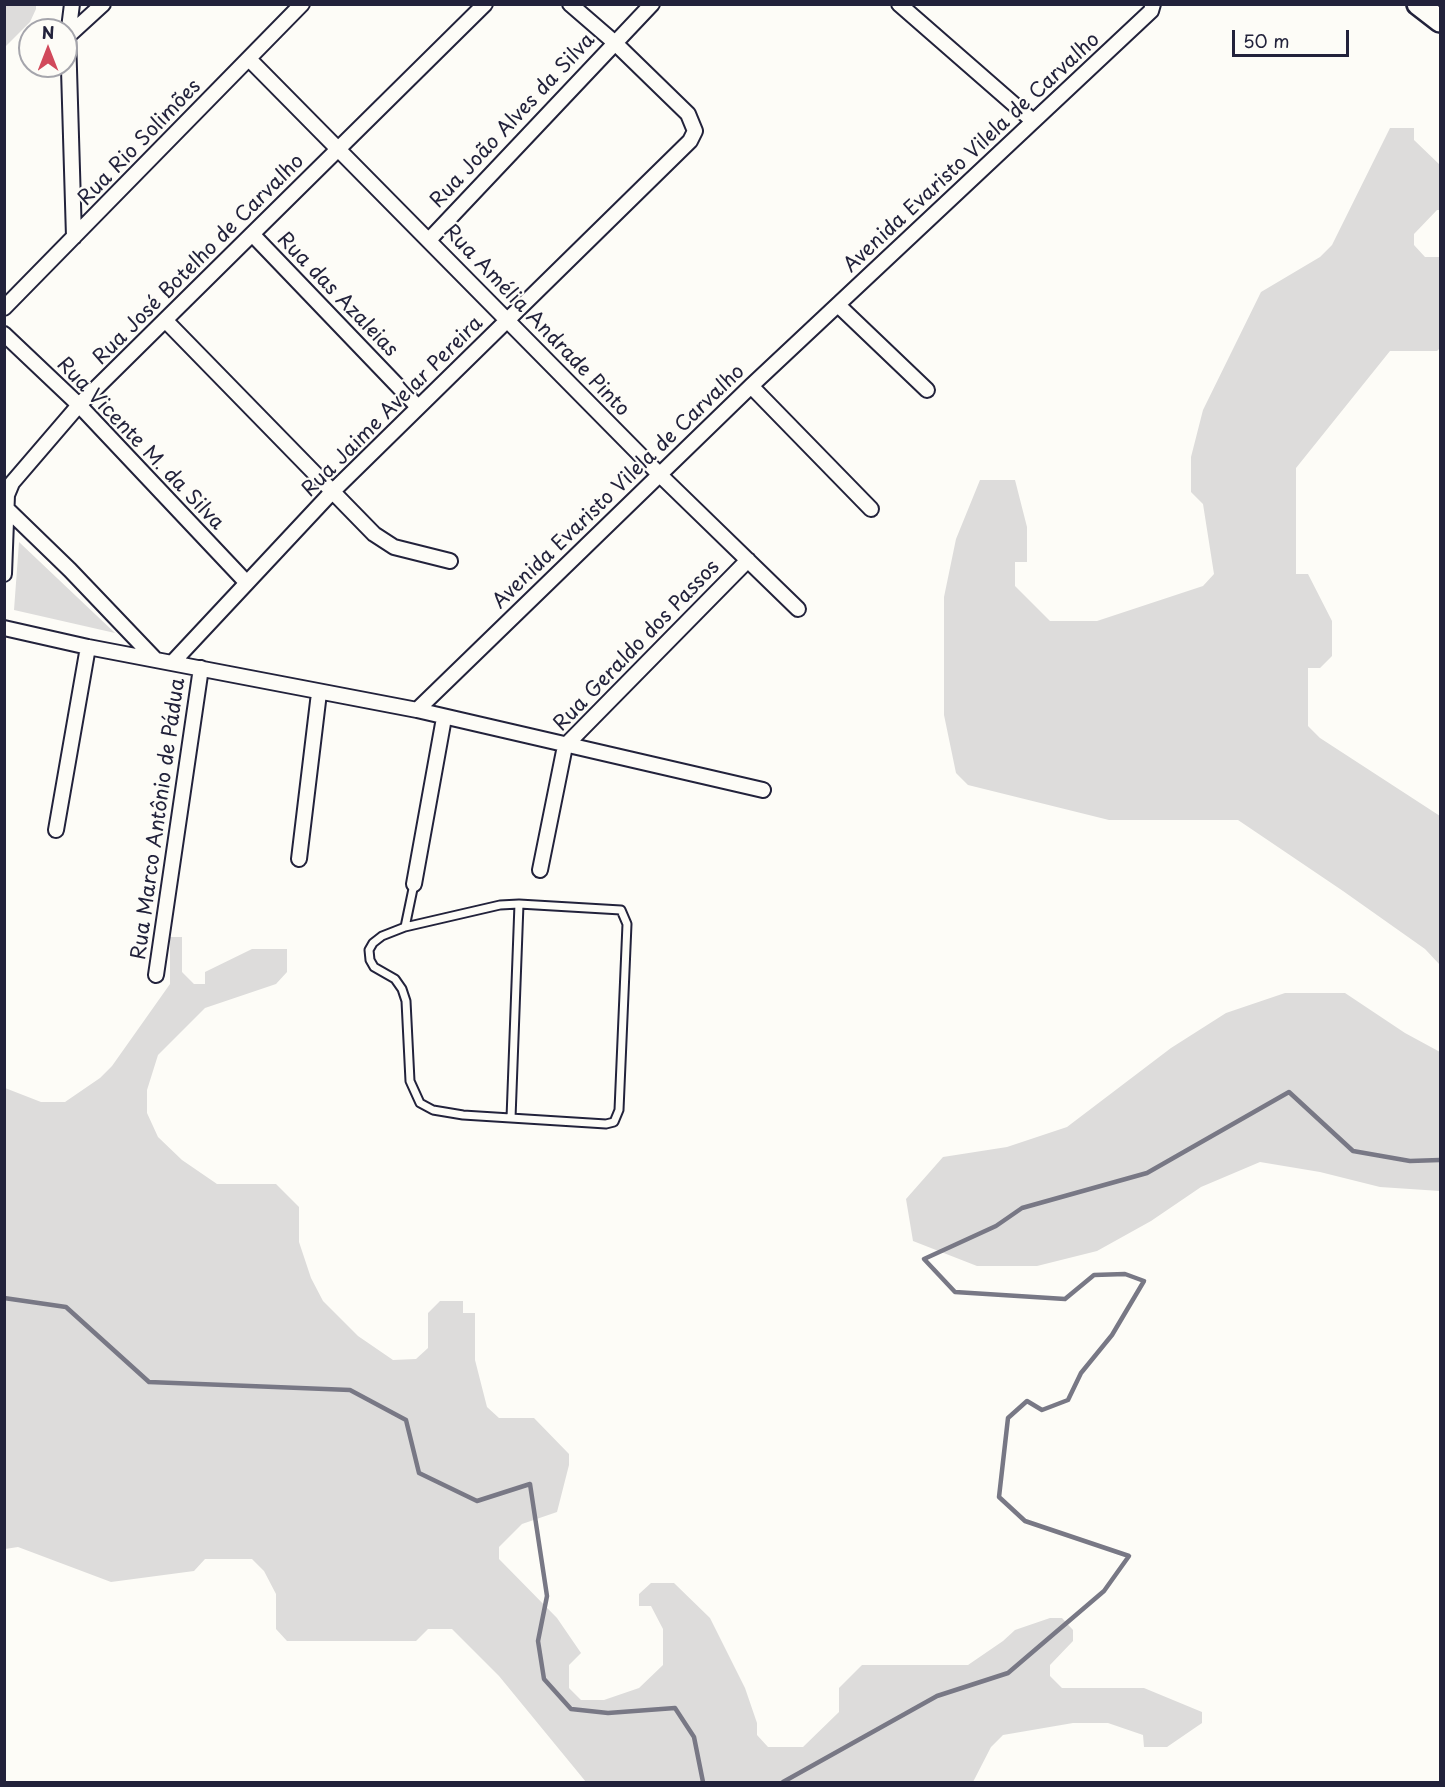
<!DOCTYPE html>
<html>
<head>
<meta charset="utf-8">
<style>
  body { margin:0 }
  #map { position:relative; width:1445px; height:1787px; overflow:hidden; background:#fdfcf7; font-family:"Playpen Sans",sans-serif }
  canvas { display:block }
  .frame { position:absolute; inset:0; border:6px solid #22223b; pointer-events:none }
  .north { position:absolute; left:18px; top:18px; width:60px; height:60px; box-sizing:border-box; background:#fdfcf7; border:2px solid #a5a5ac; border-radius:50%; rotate:0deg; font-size:16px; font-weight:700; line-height:24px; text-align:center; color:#22223b }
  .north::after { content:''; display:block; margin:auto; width:21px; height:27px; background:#d1495b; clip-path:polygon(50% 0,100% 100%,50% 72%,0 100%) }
  .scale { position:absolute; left:1232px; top:30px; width:117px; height:27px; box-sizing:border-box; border:3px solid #22223b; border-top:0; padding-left:8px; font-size:18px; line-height:21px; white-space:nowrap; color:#22223b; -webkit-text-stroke:4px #fdfcf7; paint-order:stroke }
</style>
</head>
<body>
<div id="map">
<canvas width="1445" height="1787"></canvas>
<div class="frame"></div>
<div class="north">N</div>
<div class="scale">50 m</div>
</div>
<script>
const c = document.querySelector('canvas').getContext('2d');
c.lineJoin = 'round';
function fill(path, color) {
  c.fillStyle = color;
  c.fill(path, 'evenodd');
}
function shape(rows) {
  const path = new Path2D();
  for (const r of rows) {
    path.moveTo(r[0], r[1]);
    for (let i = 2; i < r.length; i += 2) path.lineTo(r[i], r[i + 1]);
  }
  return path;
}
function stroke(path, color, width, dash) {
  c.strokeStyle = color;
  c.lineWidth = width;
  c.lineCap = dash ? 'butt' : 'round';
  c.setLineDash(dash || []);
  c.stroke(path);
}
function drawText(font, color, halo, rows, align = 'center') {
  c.font = font + ' "Playpen Sans",sans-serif';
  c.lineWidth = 4.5;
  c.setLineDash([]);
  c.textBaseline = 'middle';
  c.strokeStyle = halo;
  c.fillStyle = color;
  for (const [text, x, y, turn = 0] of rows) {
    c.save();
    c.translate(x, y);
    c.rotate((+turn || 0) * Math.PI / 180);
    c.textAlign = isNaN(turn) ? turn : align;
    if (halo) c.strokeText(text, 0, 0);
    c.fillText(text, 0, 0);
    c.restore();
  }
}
fill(shape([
  [5,4,36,5,36,9,30,22,5,47],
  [1390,128,1414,128,1414,140,1440,165,1440,210,1437,210,1414,234,1414,245,1425,257,1440,257,1440,348,1437,351,1390,351,1296,468,1296,574,1308,574,1332,621,1332,656,1320,668,1308,668,1308,726,1320,738,1440,816,1440,965,1425,949,1343,891,1238,820,1109,820,968,785,956,773,944,715,944,597,956,539,980,480,1015,480,1027,527,1027,562,1015,562,1015,586,1050,621,1097,621,1203,586,1214,574,1203,504,1191,492,1191,457,1203,410,1261,292,1320,257,1332,245],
  [19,542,115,633,14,610],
  [170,937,182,937,182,972,194,984,205,984,205,972,252,949,287,949,287,972,276,984,205,1008,158,1055,147,1090,147,1113,158,1137,182,1160,217,1184,276,1184,299,1207,299,1242,311,1278,323,1301,358,1336,393,1360,416,1359,428,1348,428,1313,440,1301,463,1301,463,1313,475,1313,475,1360,487,1407,499,1418,534,1418,569,1454,569,1465,557,1512,522,1524,499,1547,499,1559,557,1618,581,1653,569,1665,569,1688,581,1700,604,1700,639,1688,663,1665,663,1629,651,1606,639,1606,639,1594,651,1583,674,1583,710,1618,745,1688,757,1723,757,1735,768,1747,803,1747,839,1712,839,1688,862,1665,968,1665,1003,1641,1015,1630,1050,1618,1062,1618,1073,1630,1073,1641,1050,1665,1050,1676,1062,1688,1144,1688,1202,1712,1202,1723,1167,1747,1144,1747,1143,1735,1108,1723,1073,1723,1003,1735,991,1747,973,1782,586,1782,499,1676,452,1629,428,1629,416,1641,287,1641,276,1629,276,1594,264,1571,252,1559,205,1559,194,1571,111,1582,18,1547,5,1549,5,1088,41,1102,65,1102,100,1078,112,1066,170,984],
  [1285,993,1345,993,1405,1033,1440,1052,1440,1191,1380,1187,1320,1172,1260,1162,1201,1187,1151,1221,1097,1251,1037,1266,977,1266,913,1241,906,1199,943,1157,1007,1147,1067,1127,1171,1048,1226,1013]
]), '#dddcdb');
stroke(shape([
  [4,1298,66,1307,149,1382,350,1390,406,1420,419,1473,477,1501,530,1484,547,1596,538,1641,544,1679,571,1709,608,1713,675,1708,694,1737,703,1782],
  [783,1782,937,1696,1008,1673,1104,1591,1129,1556,1025,1521,999,1497,1008,1418,1027,1401,1042,1410,1068,1400,1081,1373,1112,1335,1144,1281,1125,1274,1094,1275,1065,1299,955,1292,924,1259,996,1226,1022,1208,1147,1173,1289,1092,1353,1151,1410,1161,1440,1160]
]), '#787885', 4.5);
const lane = shape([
  [405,927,500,905,519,904,621,910,627,924,619,1110,614,1122,606,1124,463,1115,433,1110,420,1103,410,1081,406,1001,402,989,395,979,374,967,370,960,369,950,373,943,382,936,405,927,414,884],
  [511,1118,519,904]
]);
const street = shape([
  [72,4,68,36,74,237],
  [899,4,1033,121],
  [68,36,103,4],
  [249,59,659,474,798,609],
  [253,235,418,407],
  [429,240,652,4],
  [838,305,927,390],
  [4,308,302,4],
  [165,320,374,534,394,547,450,561],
  [4,334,79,405,246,582],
  [751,386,871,509],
  [6,508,70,570,155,659],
  [4,574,7,495,12,483,79,405,485,4],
  [4,628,88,647,417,710,763,790],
  [172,663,331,493,690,141,695,131,688,114,614,42,570,4],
  [417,710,751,386,1151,11,1153,4],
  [56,830,88,647],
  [299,859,319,693],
  [540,870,565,746,748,560],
  [414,884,444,718],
  [156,975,201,668]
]);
const primary = shape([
  [1418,4,1440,21]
]);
stroke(lane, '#22223b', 11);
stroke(street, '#22223b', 18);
stroke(primary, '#22223b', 26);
stroke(lane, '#fdfcf7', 7);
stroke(street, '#fdfcf7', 14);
stroke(primary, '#fdfcf7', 21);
drawText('20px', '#22223b', '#fdfcf7', [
  ["Rua João Alves da Silva",513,121,-47],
  ["Rua Rio Solimões",140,143,-46],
  ["Avenida Evaristo Vilela de Carvalho",972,153,-43],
  ["Rua José Botelho de Carvalho",199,260,-45],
  ["Rua das Azaleias",337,295,46],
  ["Rua Amélia Andrade Pinto",536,321,46],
  ["Rua Jaime Avelar Pereira",393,407,-45],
  ["Rua Vicente M. da Silva",140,444,46],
  ["Avenida Evaristo Vilela de Carvalho",619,487,-44],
  ["Rua Geraldo dos Passos",637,646,-46],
  ["Rua Marco Antônio de Pádua",159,819,-82]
]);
</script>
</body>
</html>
